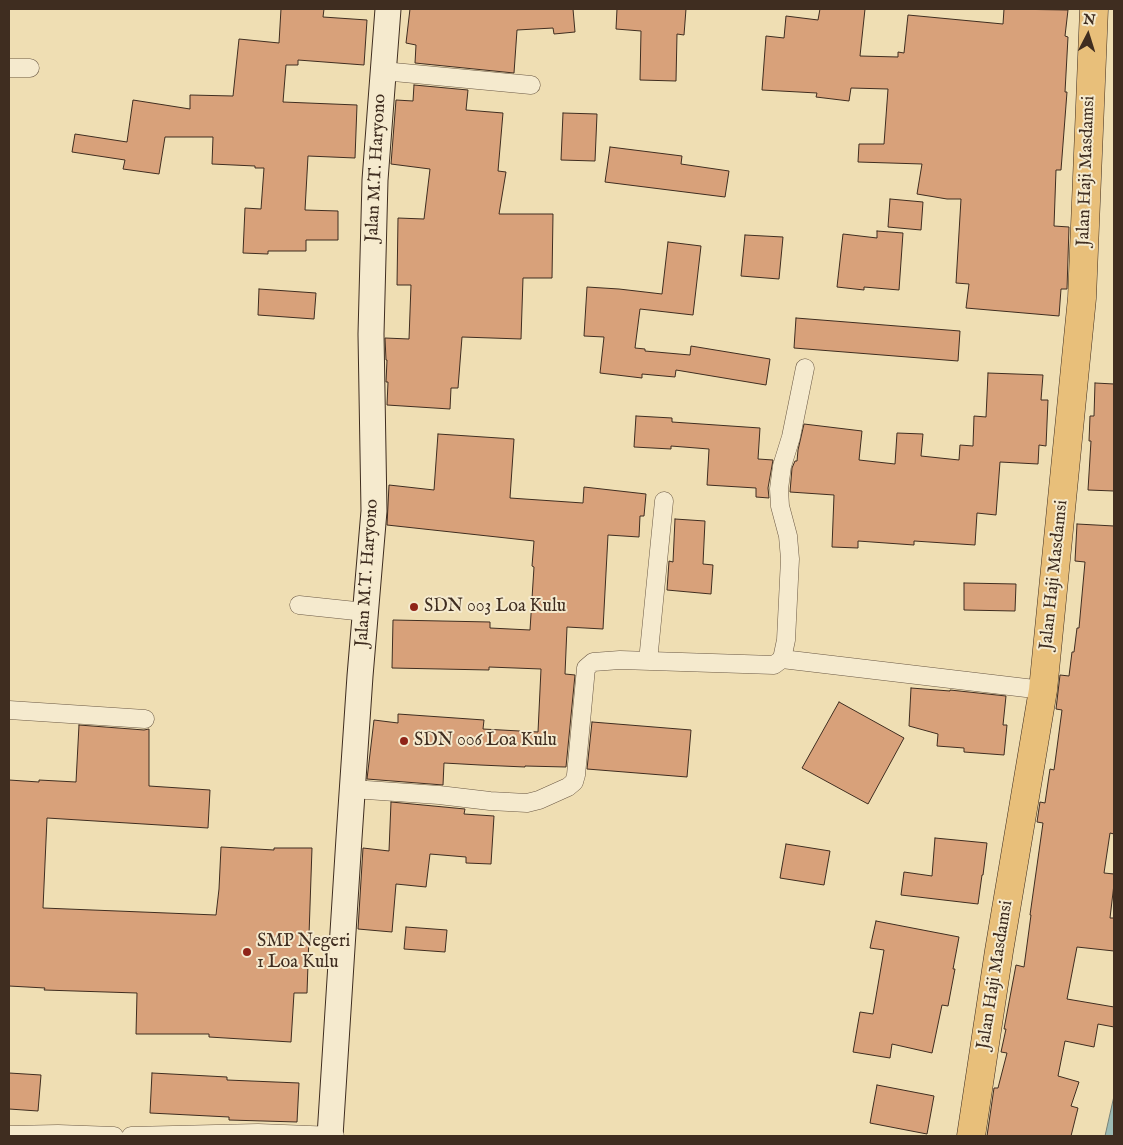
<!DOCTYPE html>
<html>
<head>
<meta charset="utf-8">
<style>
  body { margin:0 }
  #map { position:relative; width:1123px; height:1145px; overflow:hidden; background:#efdeb3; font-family:"IM FELL English",serif }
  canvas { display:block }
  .frame { position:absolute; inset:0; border:10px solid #3f2d20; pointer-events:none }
  .north { position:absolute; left:1063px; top:10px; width:50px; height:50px; -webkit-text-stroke:4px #f5eace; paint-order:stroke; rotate:5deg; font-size:14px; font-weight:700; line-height:20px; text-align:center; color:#3f2d20 }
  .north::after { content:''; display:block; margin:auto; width:18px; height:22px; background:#3f2d20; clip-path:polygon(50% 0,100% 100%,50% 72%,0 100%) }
</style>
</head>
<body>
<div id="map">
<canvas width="1123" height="1145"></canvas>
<div class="frame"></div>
<div class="north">N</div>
</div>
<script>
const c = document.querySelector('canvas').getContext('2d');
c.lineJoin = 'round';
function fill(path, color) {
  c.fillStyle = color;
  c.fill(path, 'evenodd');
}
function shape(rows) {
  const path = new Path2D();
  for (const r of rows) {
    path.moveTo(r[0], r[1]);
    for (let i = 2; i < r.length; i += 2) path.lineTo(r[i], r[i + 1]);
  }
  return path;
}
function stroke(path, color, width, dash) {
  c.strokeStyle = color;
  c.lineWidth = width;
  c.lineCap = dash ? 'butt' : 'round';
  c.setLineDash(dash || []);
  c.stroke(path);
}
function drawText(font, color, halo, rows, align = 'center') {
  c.font = font + ' "IM FELL English",serif';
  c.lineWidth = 4;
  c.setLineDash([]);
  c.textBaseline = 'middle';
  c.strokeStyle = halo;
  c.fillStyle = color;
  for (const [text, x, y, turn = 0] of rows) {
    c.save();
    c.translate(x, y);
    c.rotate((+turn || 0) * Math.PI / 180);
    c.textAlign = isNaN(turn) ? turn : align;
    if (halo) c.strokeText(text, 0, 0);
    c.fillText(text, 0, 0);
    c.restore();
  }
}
const water = shape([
  [1114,1096,1114,1136,1105,1136,1114,1096]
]);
fill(water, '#9cbbb5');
stroke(water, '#778279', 1);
const building = shape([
  [281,9,324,9,323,17,367,20,364,65,298,60,298,65,286,65,283,102,357,105,355,158,308,156,305,210,338,211,338,240,306,240,306,251,268,251,268,254,243,253,245,208,261,209,264,168,255,168,255,166,212,164,213,137,165,137,159,174,123,169,125,160,72,152,75,134,127,142,133,100,190,109,190,95,233,96,239,39,279,43,281,9],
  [410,9,573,9,575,32,554,34,553,28,517,30,514,73,415,63,416,45,406,43,410,9],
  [617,9,686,9,684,35,677,34,676,81,640,80,641,31,616,29,617,9],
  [820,9,865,9,860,56,898,57,898,52,904,53,908,15,1003,24,1004,9,1068,10,1065,36,1068,37,1065,92,1067,92,1061,170,1056,170,1054,226,1069,227,1067,289,1061,289,1059,316,966,308,969,284,956,283,961,199,947,199,917,194,922,164,858,162,859,144,884,144,888,89,851,88,849,101,816,97,817,93,762,90,766,36,784,38,786,16,818,20,820,9],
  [414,85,468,90,466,110,503,113,498,171,506,172,499,214,553,214,552,278,523,278,521,339,462,337,458,388,451,388,450,409,387,405,388,382,386,382,387,360,386,360,385,338,409,339,411,285,397,285,398,218,424,219,430,169,391,164,396,100,413,101,414,85],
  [563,113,597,114,595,161,561,160,563,113],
  [610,147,682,156,681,164,729,171,725,197,605,182,610,147],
  [890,199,923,202,921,230,888,227,890,199],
  [877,231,903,233,899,290,864,287,864,290,837,287,843,234,877,238,877,231],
  [745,235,783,237,779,279,741,276,745,235],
  [668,242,701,246,693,315,640,309,635,348,645,349,645,351,690,355,691,346,770,359,766,385,676,370,675,377,642,374,642,378,600,373,604,337,584,336,587,287,619,289,662,294,668,242],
  [259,289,316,293,314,319,258,315,259,289],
  [796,318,960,331,958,361,794,348,796,318],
  [988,373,1043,375,1041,400,1048,400,1046,446,1039,445,1038,464,1000,462,996,515,977,513,975,545,914,541,914,545,858,541,858,548,832,547,834,495,790,492,792,468,795,461,797,461,798,450,804,424,862,431,859,460,895,464,897,433,923,434,921,456,959,460,960,445,973,446,974,416,986,417,988,373],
  [1095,383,1114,384,1114,491,1088,490,1091,441,1089,441,1090,416,1094,416,1095,383],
  [636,416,672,418,672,422,760,428,758,459,773,460,768,488,769,498,756,497,756,488,707,485,709,449,671,446,671,449,634,447,636,416],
  [438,434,514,439,510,498,583,503,584,487,646,494,644,516,640,516,639,537,608,535,603,629,567,627,565,674,575,675,566,767,525,766,525,767,480,765,444,763,443,785,367,779,374,720,398,723,398,714,484,720,483,729,538,732,541,669,489,667,489,670,392,668,393,620,490,622,490,628,530,630,534,567,532,566,534,541,387,525,389,485,434,490,438,434],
  [675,519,705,521,703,564,713,565,711,594,667,590,669,561,673,562,675,519],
  [1077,524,1114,526,1114,834,1110,833,1104,873,1114,874,1114,884,1110,918,1114,918,1114,951,1077,947,1067,999,1114,1007,1114,1027,1098,1024,1094,1047,1065,1041,1058,1076,1079,1082,1071,1106,1078,1108,1071,1136,987,1136,994,1088,998,1088,1007,1053,1001,1052,1006,1029,1004,1029,1016,965,1024,967,1031,915,1030,915,1043,823,1037,822,1040,802,1045,803,1050,769,1054,770,1062,710,1056,709,1060,675,1069,676,1072,652,1074,652,1077,628,1079,628,1085,562,1075,561,1077,524],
  [964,583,1016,584,1015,611,964,610,964,583],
  [911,688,950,691,950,690,1006,696,1003,725,1007,725,1004,755,964,752,964,748,937,746,938,734,909,726,911,688],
  [839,702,904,738,868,804,802,768,839,702],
  [592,722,691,730,687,777,587,769,592,722],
  [79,725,144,730,149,729,149,786,210,790,208,828,47,818,43,908,216,915,219,889,221,847,274,850,274,848,312,848,307,993,294,993,291,1042,209,1037,209,1034,136,1034,137,993,44,990,45,988,9,986,9,780,39,782,39,780,76,782,79,725],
  [391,802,465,809,464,814,494,816,491,864,466,863,466,857,430,854,426,887,396,884,392,932,358,929,363,848,389,851,391,802],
  [935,838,987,843,983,875,982,875,978,904,901,895,904,872,932,876,935,838],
  [786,844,830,851,824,885,780,878,786,844],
  [876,921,959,937,953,969,955,969,948,1006,942,1005,932,1053,892,1044,890,1058,853,1052,860,1012,873,1014,884,950,870,948,876,921],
  [406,927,447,930,445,952,404,949,406,927],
  [9,1073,41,1075,38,1111,9,1109,9,1073],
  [152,1073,227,1077,227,1080,299,1083,297,1122,229,1120,229,1117,150,1113,152,1073],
  [877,1085,934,1096,927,1134,870,1123,877,1085]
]);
fill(building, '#d8a17a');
stroke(building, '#3f2d20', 1);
const street = shape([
  [9,68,30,68],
  [383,71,531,85],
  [299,605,365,612],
  [782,659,1043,690],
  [648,661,664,501],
  [9,710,145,719],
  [352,789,439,795,490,801,527,803,539,800,568,787,574,782,576,775,586,668,593,662,620,660,774,665,782,659,786,640,790,559,788,536,780,506,779,489,782,466,791,437,805,368],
  [9,1135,58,1134,114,1136],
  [131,1136,258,1133,335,1136]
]);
const secondary = shape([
  [330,1136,349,838,360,676,374,511,371,334,375,180,388,9]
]);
const highway = shape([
  [971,1136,999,951,1043,690,1082,298,1094,9]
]);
stroke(street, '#6b5945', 19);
stroke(secondary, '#3f2d20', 27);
stroke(highway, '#3f2d20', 29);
stroke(street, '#f5eace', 18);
stroke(secondary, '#f5eace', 25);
stroke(highway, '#e8bf7a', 28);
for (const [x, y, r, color] of [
  [414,607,5,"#8f2418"],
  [404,741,5,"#8f2418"],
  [247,952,5,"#8f2418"]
]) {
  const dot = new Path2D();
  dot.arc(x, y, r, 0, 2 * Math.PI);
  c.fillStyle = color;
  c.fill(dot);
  stroke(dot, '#f5eace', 2);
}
drawText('18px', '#3f2d20', '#f5eace', [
  ["Jalan M.T. Haryono",377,168,-87],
  ["Jalan Haji Masdamsi",1087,171,-88],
  ["Jalan M.T. Haryono",368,573,-86],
  ["Jalan Haji Masdamsi",1055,575,-84],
  ["Jalan Haji Masdamsi",996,975,-81]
]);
drawText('18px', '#3f2d20', '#f5eace', [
  ["SDN 003 Loa Kulu",424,607],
  ["SDN 006 Loa Kulu",414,741],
  ["SMP Negeri",257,942],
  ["1 Loa Kulu",257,963]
], 'left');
</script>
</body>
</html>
